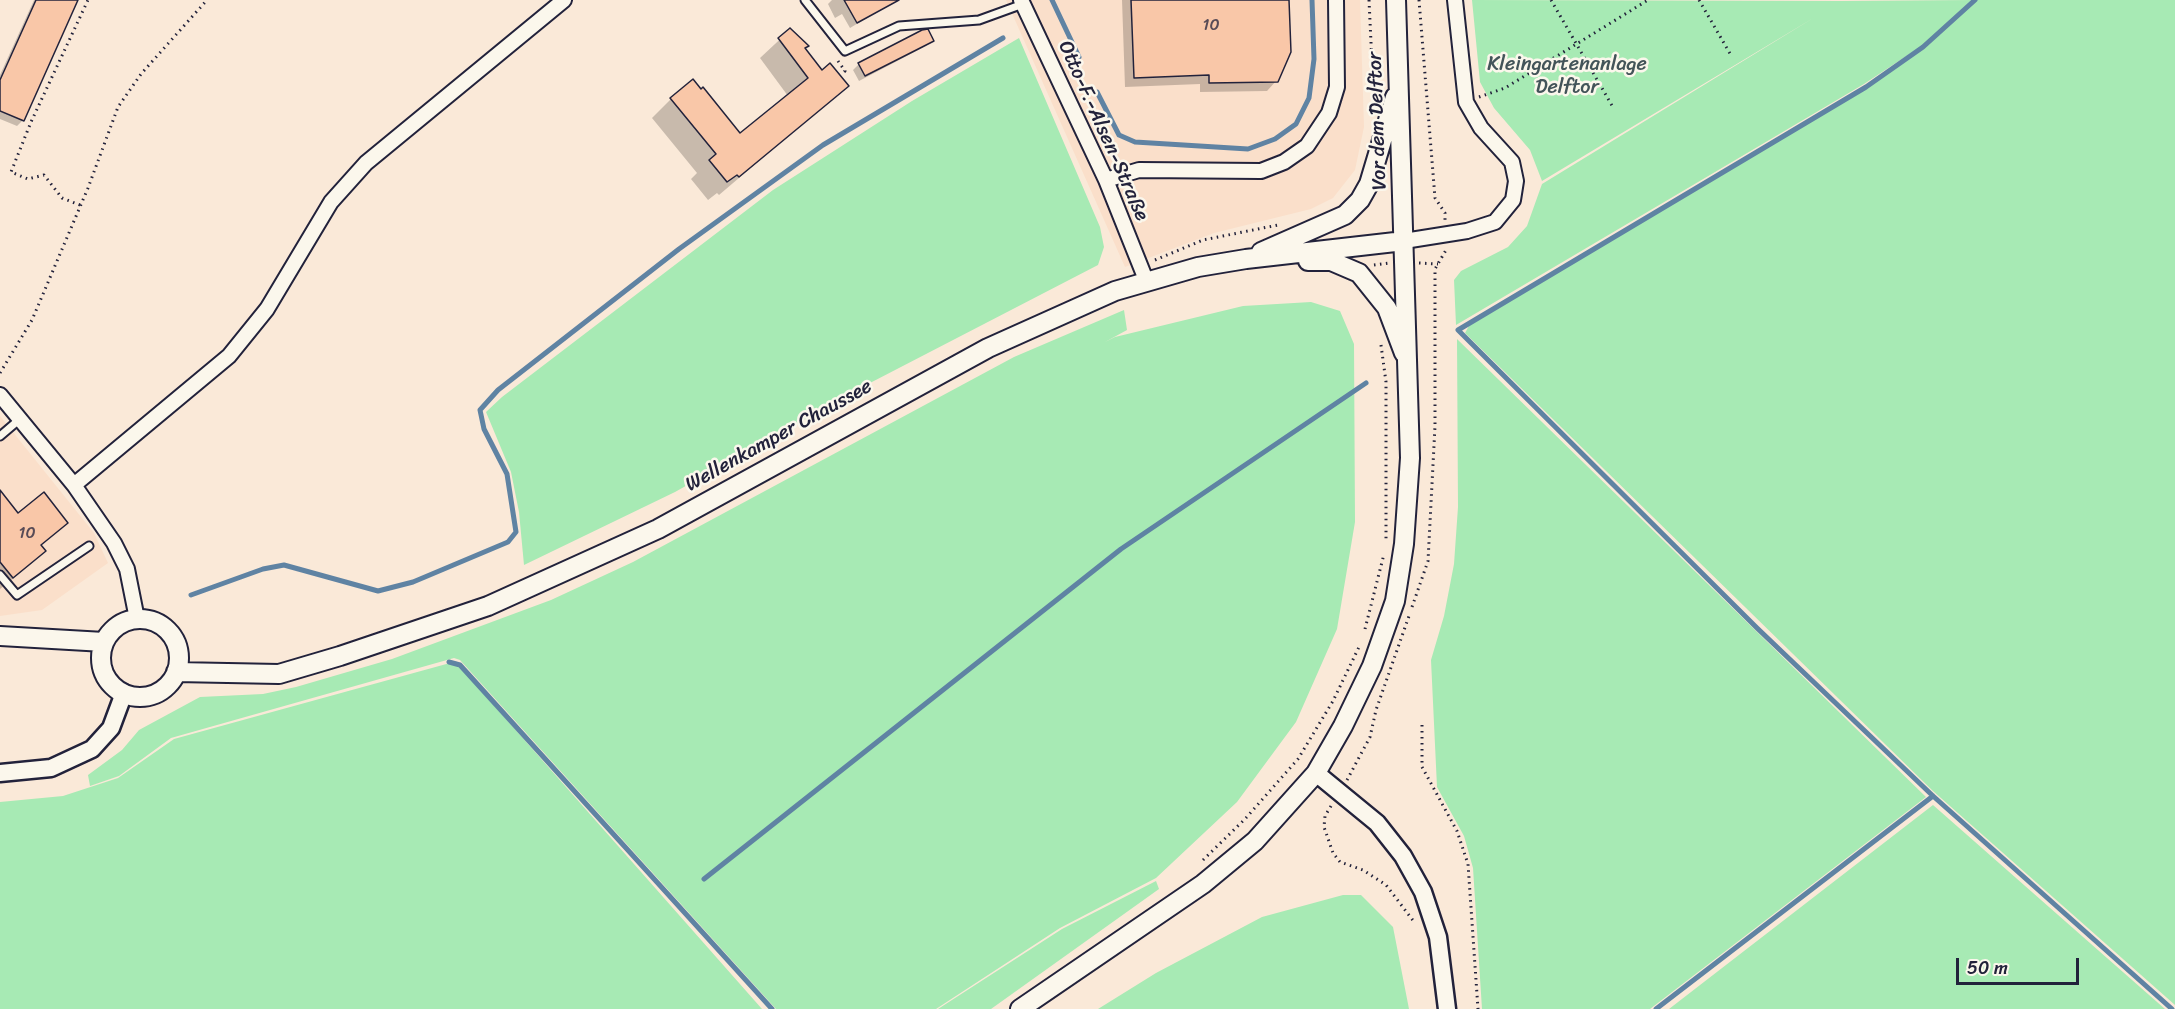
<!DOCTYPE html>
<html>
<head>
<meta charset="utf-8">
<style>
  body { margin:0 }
  #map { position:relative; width:2175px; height:1009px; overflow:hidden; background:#fae9d8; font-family:Sriracha,sans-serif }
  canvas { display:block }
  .scale { position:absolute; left:1956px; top:958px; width:123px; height:27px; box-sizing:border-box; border:3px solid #22223b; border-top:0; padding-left:8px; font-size:18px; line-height:21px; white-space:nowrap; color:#22223b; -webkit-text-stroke:4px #fbf7ec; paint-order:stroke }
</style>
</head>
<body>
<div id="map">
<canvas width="2175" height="1009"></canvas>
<div class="scale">50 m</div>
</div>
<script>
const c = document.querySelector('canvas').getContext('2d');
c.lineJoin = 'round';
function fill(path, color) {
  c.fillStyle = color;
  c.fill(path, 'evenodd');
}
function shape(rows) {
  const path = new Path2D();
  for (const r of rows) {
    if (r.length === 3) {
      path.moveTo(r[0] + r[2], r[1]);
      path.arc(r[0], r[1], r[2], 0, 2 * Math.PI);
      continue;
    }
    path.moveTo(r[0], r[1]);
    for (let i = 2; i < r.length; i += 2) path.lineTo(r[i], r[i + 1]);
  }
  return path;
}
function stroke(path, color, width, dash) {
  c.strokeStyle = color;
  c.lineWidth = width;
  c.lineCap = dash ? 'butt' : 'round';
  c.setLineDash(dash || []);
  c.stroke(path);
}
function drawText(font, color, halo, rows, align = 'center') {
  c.font = font + ' Sriracha,sans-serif';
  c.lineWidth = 5;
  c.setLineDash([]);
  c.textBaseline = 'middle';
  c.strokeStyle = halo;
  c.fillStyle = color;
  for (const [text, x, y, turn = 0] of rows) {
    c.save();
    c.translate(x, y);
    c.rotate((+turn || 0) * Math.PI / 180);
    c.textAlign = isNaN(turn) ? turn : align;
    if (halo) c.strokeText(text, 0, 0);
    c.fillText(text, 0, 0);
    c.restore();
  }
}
fill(shape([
  [1006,0,1360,0,1364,127,1355,170,1333,198,1311,209,1214,233,1125,267],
  [0,416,94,533,108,563,42,610,0,616]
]), '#fadfca');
fill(shape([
  [1472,0,1842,1,1972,0,1923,45,1864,84,1456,325,1454,280,1461,271,1508,247,1527,226,1542,184,1815,17,1542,181,1530,150,1494,108,1480,82],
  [1977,0,2175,0,2175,1005,1933,791,1465,333,1470,324,1867,88,1924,48],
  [1019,38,1100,227,1104,247,1098,265,870,383,675,492,524,565,519,512,511,472,486,412,502,397,773,190,912,101],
  [1311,302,1340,311,1354,344,1355,522,1337,629,1296,722,1237,802,1156,878,1060,928,936,1009,776,1009,460,660,454,658,171,738,119,776,90,786,88,775,122,750,139,730,200,697,263,694,296,687,392,659,551,600,633,562,1014,357,1124,310,1127,330,1105,342,1115,337,1243,306],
  [1457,339,1926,797,1650,1009,1482,1009,1473,868,1464,836,1437,787,1431,660,1444,616,1454,564,1458,507],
  [450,663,460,667,762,1009,0,1009,0,802,63,796,118,778,174,739],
  [1933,805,2165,1009,1669,1009],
  [1156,881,1159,889,991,1009,938,1009,1062,929],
  [1343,895,1361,895,1393,927,1409,1009,1098,1009,1156,973,1262,917]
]), '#a7eab4');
fill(shape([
  [34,0,76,0,23,120,17,126,0,119,0,75],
  [832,0,894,0,895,1,850,28,842,14,835,18,828,4],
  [1122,0,1288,0,1276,81,1267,91,1200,92,1200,84,1125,87],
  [790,30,822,72,847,86,719,195,717,193,708,200,691,179,697,173,652,118,671,99,740,135,788,96,760,58],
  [932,40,926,46,859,81,853,70,859,64],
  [0,493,18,515,66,523,40,546,44,551,31,564,0,589]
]), '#0003');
stroke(shape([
  [1052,0,1079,57],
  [1975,0,1923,47,1866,87,1458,330,1757,628,1933,796,2172,1009],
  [1097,92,1119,135,1135,142,1248,149,1275,139,1296,124,1309,98,1314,59,1312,0],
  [191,595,263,569,284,565,378,591,413,582,508,542,516,532,507,474,484,429,480,410,498,390,679,249,823,145,1003,38],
  [449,662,460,665,772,1009],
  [704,879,1121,549,1366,383],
  [1656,1009,1933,796]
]), '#5f83a3', 5);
const building = shape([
  [36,0,78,0,24,121,0,111,0,80,36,0],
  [844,0,899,0,857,23,844,0],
  [1131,0,1289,0,1291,52,1278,82,1209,83,1209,75,1134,78,1131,0],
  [790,28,809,46,805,48,822,70,830,63,849,86,739,177,737,175,727,182,709,160,716,154,670,98,693,79,701,89,703,87,740,133,808,78,778,38,790,28],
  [928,29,934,41,865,76,858,63,922,30,928,29],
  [0,490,18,513,44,492,68,523,41,545,46,551,13,578,0,562,0,490]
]);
fill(building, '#f9c7a8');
stroke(building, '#22223b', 1.5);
const service = shape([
  [805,0,845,51,899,26,979,20,1023,4],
  [0,436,20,419],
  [0,575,17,595,89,546]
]);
const minor = shape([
  [1021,0,1106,180,1146,280],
  [1106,180,1139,170,1261,171,1284,162,1307,146,1329,113,1337,87,1336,0],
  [1404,241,1467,231,1495,222,1513,200,1516,181,1512,162,1481,128,1466,102,1455,0],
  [0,395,74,485,114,543,127,569,137,619],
  [74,485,229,356,267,309,331,202,366,163,564,0]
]);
const tertiary = shape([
  [0,773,51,768,92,749,111,728,124,693],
  [1316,773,1377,823,1403,856,1423,892,1438,937,1447,1009]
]);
const secondary = shape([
  [1261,252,1345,215,1360,200,1369,184,1395,97],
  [1308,261,1331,261,1359,273,1387,308,1404,353],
  [140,658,39],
  [0,636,104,642],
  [176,672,279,674,340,656,488,606,658,529,988,348,1115,291,1198,267,1246,259,1404,241],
  [1020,1009,1203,884,1255,841,1316,773,1343,726,1372,666,1395,601,1404,544,1410,458,1396,0]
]);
stroke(service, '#22223b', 11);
stroke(minor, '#22223b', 18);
stroke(tertiary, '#22223b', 21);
stroke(secondary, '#22223b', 22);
stroke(shape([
  [1369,0,1374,106],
  [1419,0,1435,198,1445,213,1445,220],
  [1551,0,1614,109],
  [1699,0,1732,57],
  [838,61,845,71,842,74],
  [1479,97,1505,88,1648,0],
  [80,205,62,198,44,175,28,179,11,172,31,122,88,0],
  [1155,260,1203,240,1278,225],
  [1419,263,1438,264],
  [1374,265,1389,263],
  [1381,345,1386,382,1386,539],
  [0,373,32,320,88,188,118,107,141,74,207,0],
  [1412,607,1428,561,1435,426,1435,269,1446,250],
  [1365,629,1384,554],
  [1422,725,1422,767,1457,831,1468,864,1478,1009],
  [1347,780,1370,737,1376,710,1409,616],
  [1331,806,1325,816,1324,827,1333,853,1340,862,1363,870,1386,885,1415,923],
  [1203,860,1245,819,1298,759,1333,701,1359,647]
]), '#22223b', 3, [1.5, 4.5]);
stroke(service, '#fbf7ec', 7);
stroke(minor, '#fbf7ec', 14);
stroke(tertiary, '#fbf7ec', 16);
stroke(secondary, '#fbf7ec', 18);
drawText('16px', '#584b56', null, [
  ["10",1211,26],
  ["10",27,534]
]);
drawText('20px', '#435459', '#fbf7ec', [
  ["Kleingartenanlage",1567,65],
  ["Delftor",1567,88]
]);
drawText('20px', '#22223b', '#fbf7ec', [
  ["Vor dem Delftor",1378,121,-92],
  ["Otto-F.-Alsen-Straße",1103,131,66],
  ["Wellenkamper Chaussee",779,436,-29]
]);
</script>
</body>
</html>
